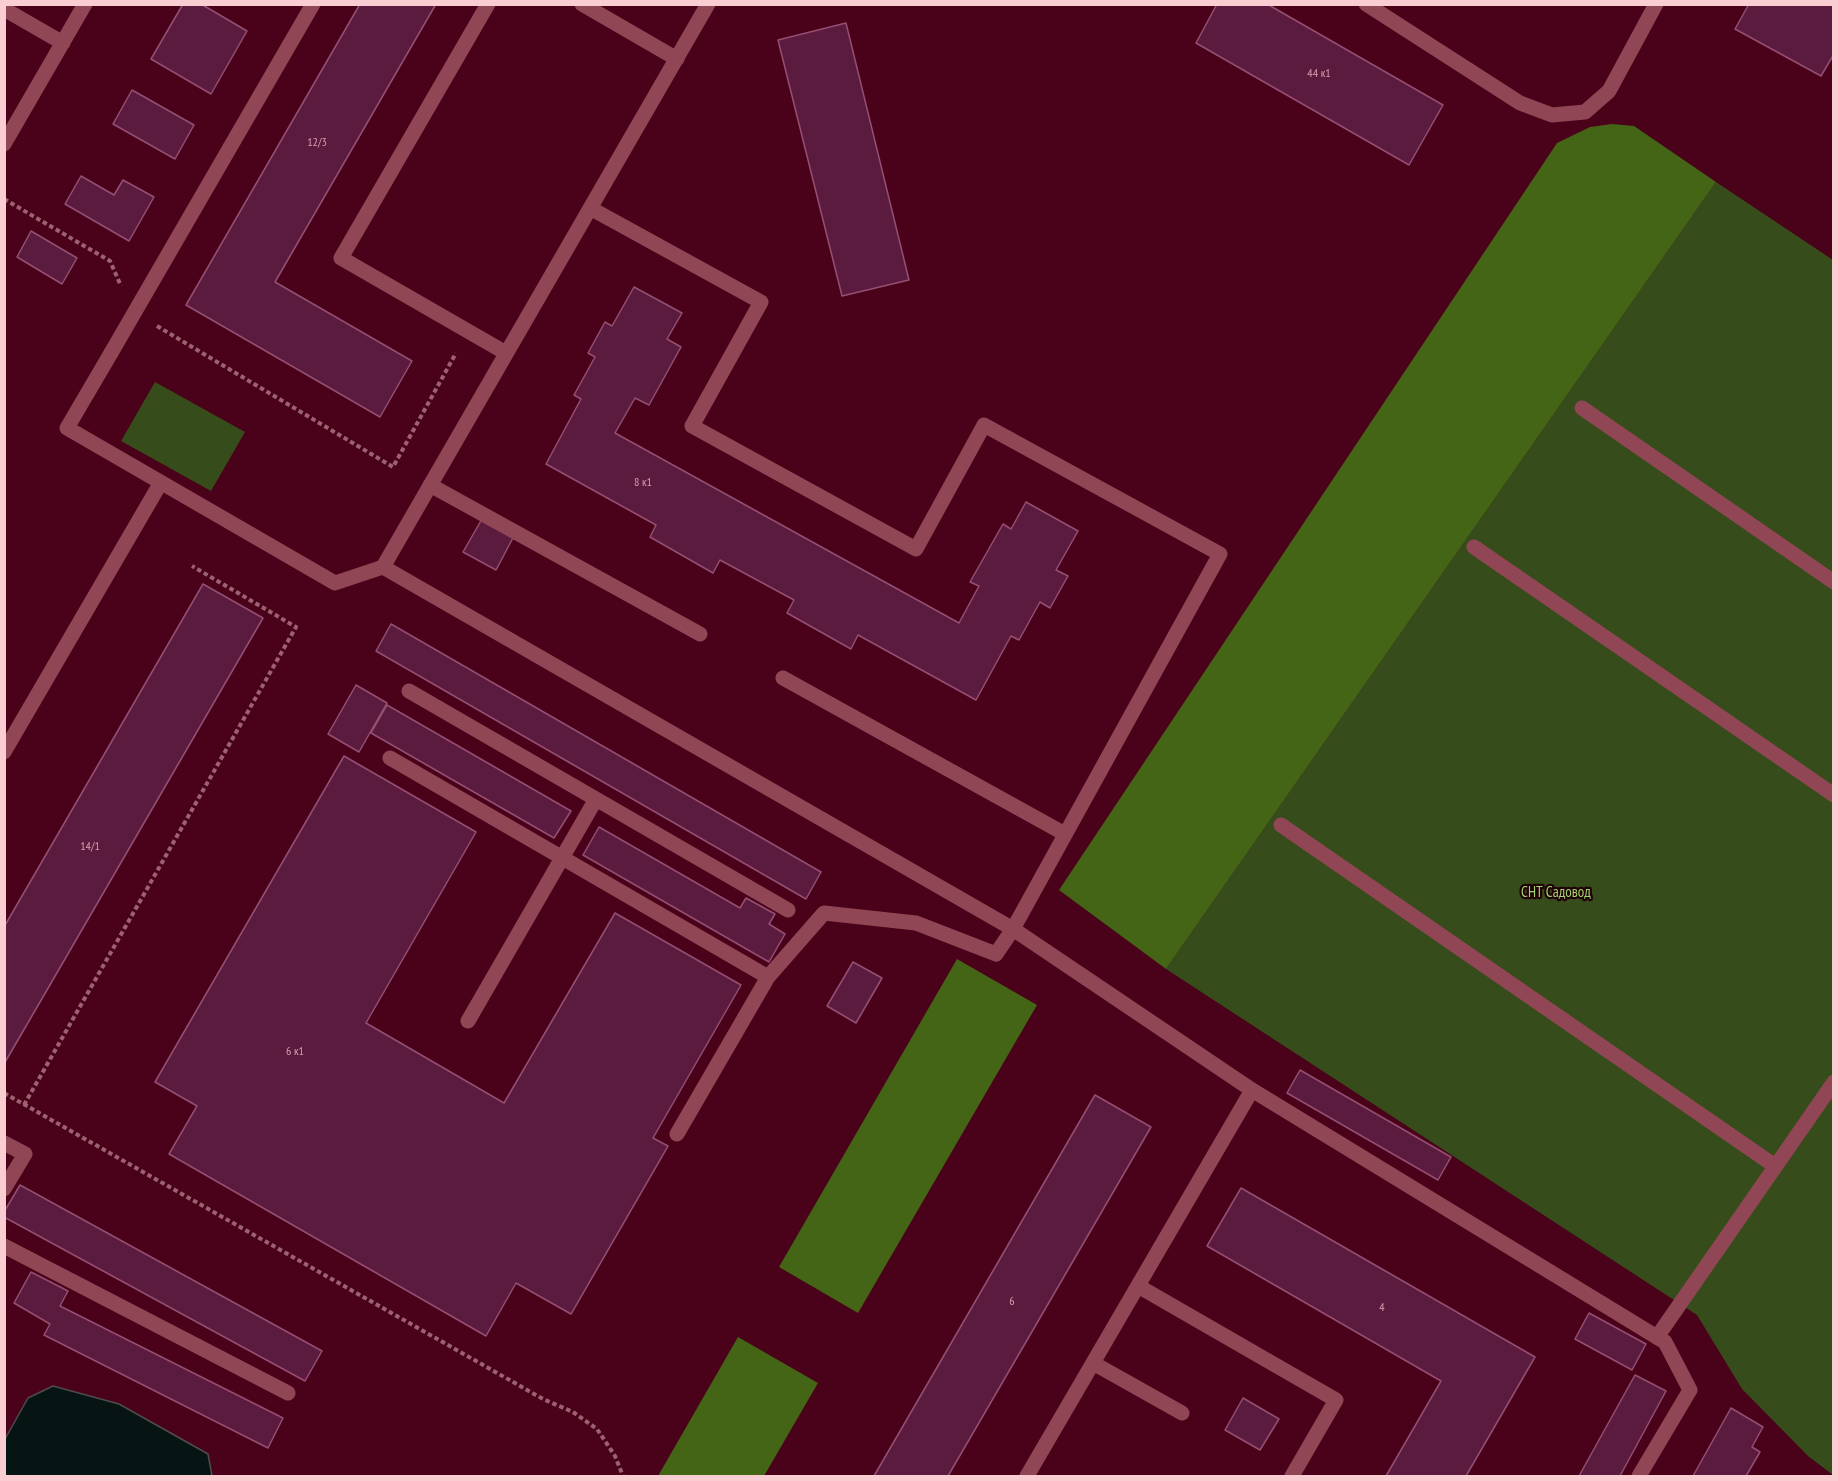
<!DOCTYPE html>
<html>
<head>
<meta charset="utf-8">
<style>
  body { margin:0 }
  #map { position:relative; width:1838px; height:1481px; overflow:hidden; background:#4a021a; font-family:"PT Sans Narrow",sans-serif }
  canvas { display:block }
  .frame { position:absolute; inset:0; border:6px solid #facdd3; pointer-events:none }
</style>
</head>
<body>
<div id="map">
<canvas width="1838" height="1481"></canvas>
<div class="frame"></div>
</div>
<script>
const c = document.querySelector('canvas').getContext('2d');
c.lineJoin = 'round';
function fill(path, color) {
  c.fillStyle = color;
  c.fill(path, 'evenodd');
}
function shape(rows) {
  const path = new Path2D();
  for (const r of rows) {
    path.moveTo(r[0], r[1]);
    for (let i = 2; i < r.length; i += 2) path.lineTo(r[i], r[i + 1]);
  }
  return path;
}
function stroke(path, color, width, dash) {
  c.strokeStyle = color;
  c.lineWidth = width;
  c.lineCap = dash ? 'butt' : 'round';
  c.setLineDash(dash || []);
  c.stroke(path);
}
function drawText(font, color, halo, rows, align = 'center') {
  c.font = font + ' "PT Sans Narrow",sans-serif';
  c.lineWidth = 4.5;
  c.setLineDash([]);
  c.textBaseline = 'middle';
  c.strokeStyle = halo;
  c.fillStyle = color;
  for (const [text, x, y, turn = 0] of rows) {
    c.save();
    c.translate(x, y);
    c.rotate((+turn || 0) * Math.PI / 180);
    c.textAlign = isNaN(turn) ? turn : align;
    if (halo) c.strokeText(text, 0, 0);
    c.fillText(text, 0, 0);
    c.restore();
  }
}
fill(shape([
  [1716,182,1833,260,1833,1475,1808,1456,1742,1389,1697,1315,1166,969],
  [155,382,245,432,211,491,121,441]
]), '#364c1a');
fill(shape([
  [1612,124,1634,126,1716,182,1166,969,1059,890,1557,143,1590,127],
  [957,959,1037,1005,858,1313,779,1267],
  [738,1337,818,1383,764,1476,658,1476]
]), '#446416');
const water = shape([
  [53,1386,119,1404,208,1454,212,1476,5,1476,5,1439,28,1398,53,1386]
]);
fill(water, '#061514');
stroke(water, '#4f4c4d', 1.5);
const building = shape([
  [183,4,201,4,247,31,211,94,151,59,183,4],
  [360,4,436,4,275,282,412,361,380,417,186,305,360,4],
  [1217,4,1267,4,1443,105,1409,165,1196,43,1217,4],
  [1749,4,1834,4,1834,54,1821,76,1735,29,1749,4],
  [846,23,909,280,842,296,778,40,846,23],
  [132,90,194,125,175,159,113,124,132,90],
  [81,176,114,195,123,180,154,197,129,241,65,204,81,176],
  [31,231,77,258,62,284,17,257,31,231],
  [634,287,682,313,667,339,681,347,649,405,635,398,615,433,959,623,979,586,970,582,1003,524,1011,529,1026,502,1078,531,1056,570,1068,576,1050,608,1040,602,1019,640,1011,636,976,700,858,635,851,649,787,613,794,600,720,560,713,573,650,537,656,525,546,464,581,399,574,395,595,357,588,353,605,322,612,326,634,287],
  [482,519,514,536,496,570,463,552,482,519],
  [203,584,263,618,4,1064,4,927,203,584],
  [391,624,821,872,806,899,376,651,391,624],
  [356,685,387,703,359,752,328,734,356,685],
  [387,705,571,811,554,838,371,733,387,705],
  [344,756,476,832,366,1023,504,1103,615,913,741,985,653,1138,668,1146,571,1314,516,1283,486,1336,169,1154,197,1106,155,1082,344,756],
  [599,827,740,908,746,898,775,914,769,924,785,934,769,962,583,855,599,827],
  [853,962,882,978,856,1023,827,1006,853,962],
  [1300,1070,1451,1157,1438,1180,1287,1093,1300,1070],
  [1095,1095,1151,1127,948,1476,874,1476,1095,1095],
  [20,1185,322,1351,305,1381,4,1217,4,1212,20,1185],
  [1241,1188,1535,1357,1466,1476,1386,1476,1441,1381,1207,1246,1241,1188],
  [31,1272,68,1291,60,1306,283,1418,268,1448,44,1335,50,1324,14,1303,31,1272],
  [1589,1313,1646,1344,1632,1370,1575,1339,1589,1313],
  [1635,1375,1666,1391,1620,1476,1579,1476,1635,1375],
  [1243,1398,1279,1419,1260,1450,1225,1430,1243,1398],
  [1731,1408,1763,1427,1752,1447,1760,1452,1746,1476,1693,1476,1731,1408]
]);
fill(building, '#5b1b3f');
stroke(building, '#944f72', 1.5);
stroke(shape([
  [4,199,110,261,121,286],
  [157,326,393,467,456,353],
  [4,1093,543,1399,573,1412,597,1429,615,1456,623,1476],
  [24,1105,296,627,192,566]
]), '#9d6271', 4, [4.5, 3]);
stroke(shape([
  [488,4,341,258,506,353],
  [582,4,677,59],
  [4,9,63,43],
  [4,144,85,4],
  [590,208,761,302,692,426,916,549,984,425,1220,554,1013,929,996,954,916,923,824,913,768,977,677,1134],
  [111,353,313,4],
  [1582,408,1834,582],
  [430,485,700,634],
  [1474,547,1834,795],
  [383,567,708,4],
  [783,678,1065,834],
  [409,691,788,910],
  [4,752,160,484],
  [390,758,768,977],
  [1281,825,1775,1166],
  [468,1021,596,799],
  [4,1143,25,1154,4,1189],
  [4,1246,288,1393],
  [1138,1286,1336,1400,1292,1476],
  [1657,1337,1834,1082],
  [1093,1363,1182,1413],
  [1027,1476,1252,1090]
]), '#914655', 15);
stroke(shape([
  [1366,4,1520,103,1552,115,1585,112,1609,91,1656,4],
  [111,353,67,428,335,583,383,567,1013,929,1252,1090,1665,1342,1690,1390,1639,1476]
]), '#914655', 15);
drawText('12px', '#d2a0ae', null, [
  ["44 к1",1319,74],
  ["12/3",317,143],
  ["8 к1",643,483],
  ["14/1",90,847],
  ["6 к1",295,1052],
  ["6",1012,1302],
  ["4",1382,1308]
]);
drawText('15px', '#a3d26d', '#1f0309', [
  ["СНТ Садовод",1556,893]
]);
</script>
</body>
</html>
